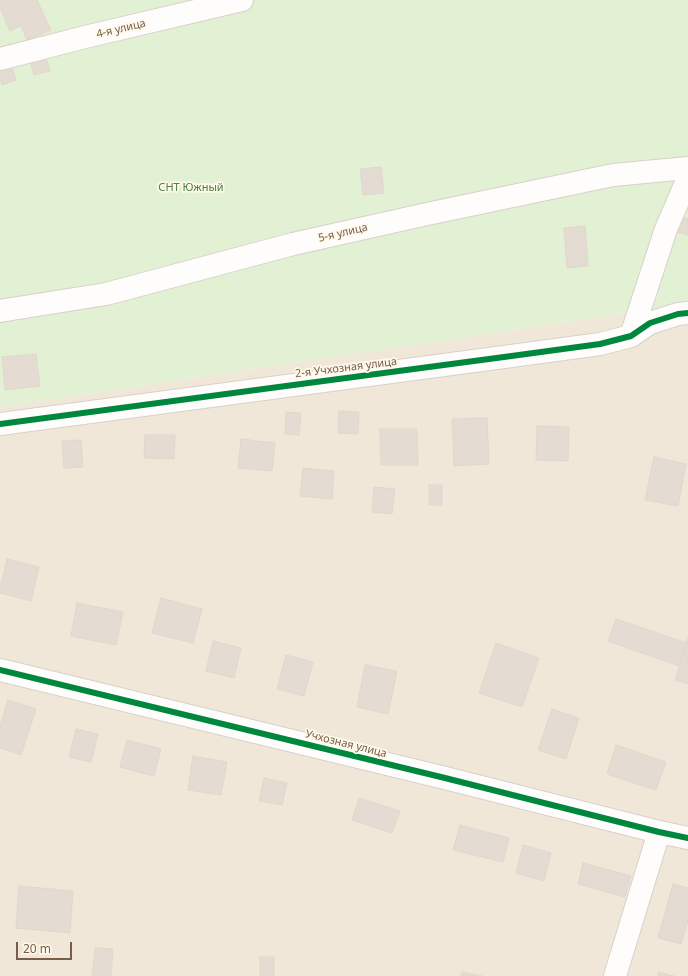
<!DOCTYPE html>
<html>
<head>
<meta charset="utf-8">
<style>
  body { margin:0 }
  #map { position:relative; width:688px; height:976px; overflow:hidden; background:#f7f4eb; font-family:"Noto Sans",sans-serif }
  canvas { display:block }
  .scale { position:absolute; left:16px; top:942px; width:56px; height:18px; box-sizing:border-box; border:2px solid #785d48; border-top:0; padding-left:5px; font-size:12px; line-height:14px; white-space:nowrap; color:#785d48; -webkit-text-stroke:3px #fff9ec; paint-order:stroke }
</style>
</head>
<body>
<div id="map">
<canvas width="688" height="976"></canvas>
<div class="scale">20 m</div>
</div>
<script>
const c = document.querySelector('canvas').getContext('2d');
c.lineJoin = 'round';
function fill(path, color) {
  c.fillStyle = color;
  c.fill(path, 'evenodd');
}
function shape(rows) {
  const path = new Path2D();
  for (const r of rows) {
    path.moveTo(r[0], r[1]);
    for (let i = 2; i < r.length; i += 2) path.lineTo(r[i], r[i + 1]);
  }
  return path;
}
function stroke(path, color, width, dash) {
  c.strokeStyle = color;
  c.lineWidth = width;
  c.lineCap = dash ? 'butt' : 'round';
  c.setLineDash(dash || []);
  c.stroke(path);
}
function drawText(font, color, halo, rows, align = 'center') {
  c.font = font + ' "Noto Sans",sans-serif';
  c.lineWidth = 3.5;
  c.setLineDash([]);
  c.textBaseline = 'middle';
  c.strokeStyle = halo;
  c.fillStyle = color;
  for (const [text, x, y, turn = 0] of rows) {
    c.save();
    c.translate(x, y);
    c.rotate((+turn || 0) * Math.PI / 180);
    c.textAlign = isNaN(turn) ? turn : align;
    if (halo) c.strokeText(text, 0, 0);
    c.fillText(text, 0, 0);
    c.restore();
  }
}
fill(shape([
  [688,304,688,976,0,976,0,407]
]), '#f1e7d8');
fill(shape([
  [0,0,688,0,688,304,0,407]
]), '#e2f0d4');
const building = shape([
  [0,0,37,0,51,30,27,40,21,26,10,31,0,8,0,0],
  [46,57,50,71,34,75,30,61,46,57],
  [11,64,16,80,2,85,0,78,0,68,11,64],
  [381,167,384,193,363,195,360,169,381,167],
  [678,216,688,219,688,235,674,231,678,216],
  [585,226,588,266,567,268,564,228,585,226],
  [36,354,40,386,5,390,2,357,36,354],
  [339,411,359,412,358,434,338,433,339,411],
  [286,412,301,413,299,435,285,434,286,412],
  [487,418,489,464,454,466,452,419,487,418],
  [537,426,569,427,568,461,536,460,537,426],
  [380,429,417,429,418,465,381,465,380,429],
  [145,435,175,435,174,459,144,458,145,435],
  [241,439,275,443,272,471,238,468,241,439],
  [81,440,83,467,64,468,62,441,81,440],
  [654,457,686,464,678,506,645,500,654,457],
  [303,468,334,471,332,499,300,496,303,468],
  [429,485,442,485,442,505,429,505,429,485],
  [374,487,395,489,392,514,372,512,374,487],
  [7,559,39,567,31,601,0,593,0,588,7,559],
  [161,598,202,609,193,643,152,633,161,598],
  [77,603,123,612,116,645,71,636,77,603],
  [616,619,687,643,679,666,608,641,616,619],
  [688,638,688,684,675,680,688,638],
  [213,641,241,648,234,678,206,671,213,641],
  [496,643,539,658,522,707,479,693,496,643],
  [286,655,313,662,304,696,277,689,286,655],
  [365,665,397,671,388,714,357,707,365,665],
  [8,700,36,709,21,755,0,748,0,726,8,700],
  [552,709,579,718,566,759,538,750,552,709],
  [76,729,98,734,91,762,69,757,76,729],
  [127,740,161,749,154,776,120,767,127,740],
  [616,745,666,762,656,790,607,774,616,745],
  [193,756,227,762,221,795,188,790,193,756],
  [264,778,287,783,282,805,259,801,264,778],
  [359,798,400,811,392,833,352,820,359,798],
  [460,825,509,838,503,862,453,850,460,825],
  [523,845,551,853,544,881,516,873,523,845],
  [583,863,631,876,625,897,578,884,583,863],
  [673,884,688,888,688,921,681,944,658,938,673,884],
  [19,886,73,891,70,933,16,928,19,886],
  [95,948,113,949,111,976,92,976,95,948],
  [260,957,274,957,274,976,260,976,260,957],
  [462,972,482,976,461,976,462,972],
  [659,972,674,976,658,976,659,972]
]);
fill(building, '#e4dcd2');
stroke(building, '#e1d7cc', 1);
const minor = shape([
  [0,59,85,37,242,0],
  [0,311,106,294,293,244,427,214,613,175,688,168],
  [631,336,666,229,688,178],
  [0,424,504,357,600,344,631,336,650,323,678,314,688,313],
  [0,670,445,778,659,832,688,838],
  [615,976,659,832]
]);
stroke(minor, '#d7d1c9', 24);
stroke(minor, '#fefdfc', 22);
stroke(shape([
  [0,424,504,357,600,344,631,336,650,323,678,314,688,313],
  [0,670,445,778,659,832,688,838]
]), '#00873e', 6);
drawText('11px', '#785d48', '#fff9ec', [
  ["4-я улица",121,29,-13],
  ["5-я улица",343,233,-13],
  ["2-я Учхозная улица",346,368,-7],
  ["Учхозная улица",346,744,14]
]);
drawText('11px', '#4d7f40', '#fff9ec', [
  ["СНТ Южный",191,188]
]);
</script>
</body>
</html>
